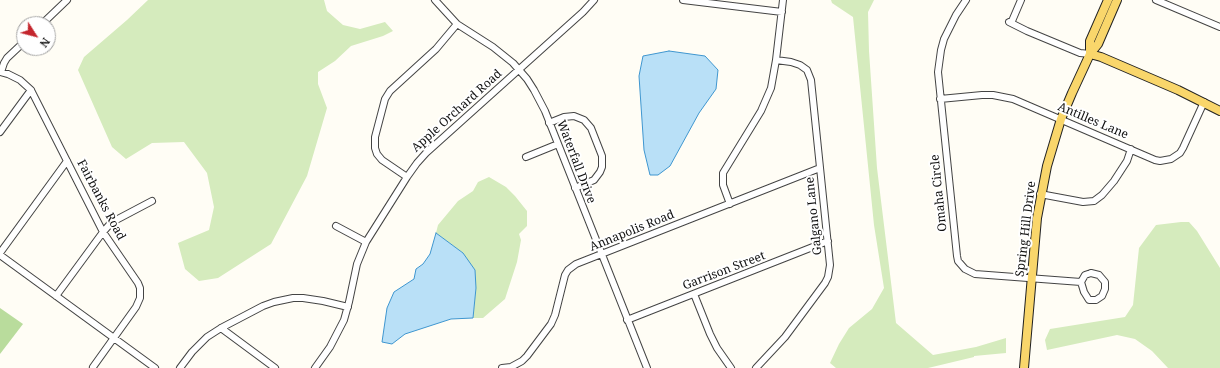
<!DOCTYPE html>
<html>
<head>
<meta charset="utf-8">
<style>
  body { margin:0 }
  #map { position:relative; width:1220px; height:368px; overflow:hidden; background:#fffdf5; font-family:"Noto Serif",serif }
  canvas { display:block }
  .north { position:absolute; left:16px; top:16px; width:40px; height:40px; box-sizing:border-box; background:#fff; border:1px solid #a0a0a0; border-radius:50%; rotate:126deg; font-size:11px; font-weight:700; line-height:16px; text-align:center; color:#111 }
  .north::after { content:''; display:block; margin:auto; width:14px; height:18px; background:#c4262e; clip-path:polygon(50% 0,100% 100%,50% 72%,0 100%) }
</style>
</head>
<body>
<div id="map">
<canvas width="1220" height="368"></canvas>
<div class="north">N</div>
</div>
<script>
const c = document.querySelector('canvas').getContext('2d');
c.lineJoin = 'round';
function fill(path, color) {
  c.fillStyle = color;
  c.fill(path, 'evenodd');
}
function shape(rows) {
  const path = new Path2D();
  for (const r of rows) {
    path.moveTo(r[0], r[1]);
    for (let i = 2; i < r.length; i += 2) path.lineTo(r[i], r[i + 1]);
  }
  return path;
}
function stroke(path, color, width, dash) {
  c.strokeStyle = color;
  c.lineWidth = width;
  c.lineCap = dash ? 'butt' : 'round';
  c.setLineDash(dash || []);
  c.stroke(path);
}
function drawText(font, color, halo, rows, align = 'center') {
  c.font = font + ' "Noto Serif",serif';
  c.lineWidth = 4;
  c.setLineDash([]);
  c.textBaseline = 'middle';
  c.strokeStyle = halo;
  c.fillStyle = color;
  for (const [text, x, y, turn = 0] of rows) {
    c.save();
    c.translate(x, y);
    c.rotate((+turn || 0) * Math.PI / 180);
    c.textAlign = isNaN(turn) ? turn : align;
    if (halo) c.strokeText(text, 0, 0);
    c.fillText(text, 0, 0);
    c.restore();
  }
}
fill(shape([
  [148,0,324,0,327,11,343,25,360,29,385,22,393,31,383,36,351,46,335,61,318,72,318,84,327,108,307,176,271,244,218,278,199,281,185,269,178,243,209,230,214,207,207,173,184,142,152,143,126,159,112,147,78,70,84,57,127,20],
  [831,0,874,0,868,12,869,51,877,168,896,323,933,355,976,347,1006,338,1006,353,974,356,974,357,928,368,836,368,830,363,839,344,849,328,872,309,884,288,874,225,853,17,832,3],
  [489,177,506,187,515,196,527,211,527,226,519,234,521,240,517,262,505,299,483,318,473,318,476,288,463,253,436,233,438,225,458,201,473,191,478,182],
  [1181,222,1189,222,1197,231,1220,268,1220,368,1168,368,1152,351,1135,339,1117,335,1047,350,1045,340,1050,329,1125,317,1133,305,1139,248,1156,225]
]), '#d5ebbd');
fill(shape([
  [0,308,23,324,0,354]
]), '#b9dc9c');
const water = shape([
  [669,51,705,56,718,70,716,89,699,113,670,166,658,175,650,175,644,150,639,76,643,56,669,51],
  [436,233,463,253,475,270,476,288,473,318,451,319,405,334,392,344,382,342,387,308,394,292,414,279,416,269,423,264,430,254,436,233]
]);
fill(water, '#b9e0f7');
stroke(water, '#3f96cf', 1);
const minor = shape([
  [435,0,457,24,493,47,513,63,527,79,534,90,545,111,647,368],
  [683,0,782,12],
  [966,0,956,15,944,39,941,50,938,72,957,256,958,261,965,269,975,274,1081,282],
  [1021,0,1012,21,1009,22,1027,31,1080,53,1090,54],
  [1156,0,1220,27],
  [42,24,67,0],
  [0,72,8,74,20,80,31,90,103,232,138,283,140,288,140,298,136,307,93,367],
  [1,72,4,63,7,58,24,42],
  [940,99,982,95,993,95,1013,99,1155,160,1160,161,1171,159,1180,153,1183,148,1204,102],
  [549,123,564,117,574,116,584,120,591,128,602,156,602,167,600,172,594,180,575,188],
  [0,132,31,90],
  [526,157,558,144],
  [407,177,382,160,377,154,375,148,375,137,385,99,390,91,436,49,457,24],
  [1040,194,1083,202,1094,201,1102,195,1114,181,1127,161,1131,149],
  [730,204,723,185,723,173,761,111,771,88,776,60,783,0],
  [336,226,366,242],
  [0,253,67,161],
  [0,255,155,368],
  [1091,273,1099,275,1105,282,1105,289,1102,296,1096,300,1089,300,1084,292,1081,282,1085,275,1091,273],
  [694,294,710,334,717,348,731,368],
  [56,296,103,232,110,224,116,220,152,201],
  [627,320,828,241],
  [221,328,275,368],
  [180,368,192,352,207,337,221,328,263,306,274,302,293,298,303,298,323,301,348,307],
  [315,368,330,347,344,320,349,302,357,264,366,242,407,177,417,163,426,153,583,12,594,0],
  [502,368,511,367,522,361,527,356,551,324,555,315,565,275,568,270,576,264,820,168],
  [756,368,785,337,825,283,828,277,830,265,811,80,807,70,800,65,791,62,776,60]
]);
const major = shape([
  [1090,54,1101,57,1178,90,1220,111],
  [1090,54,1090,41,1108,0],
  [1024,368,1037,218,1047,166,1061,119,1072,93,1090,54,1098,44,1117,0]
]);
stroke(minor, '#444', 8);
stroke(major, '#222', 10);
stroke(minor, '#fff', 6);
stroke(major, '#f9d66b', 8);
drawText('12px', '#111', '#fff', [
  ["Apple Orchard Road",457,111,-42],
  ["Antilles Lane",1093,121,23],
  ["Waterfall Drive",576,162,69],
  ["Omaha Circle",939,193,-96],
  ["Fairbanks Road",101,200,62],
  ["Galgano Lane",814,216,-96],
  ["Spring Hill Drive",1026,229,-83],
  ["Annapolis Road",632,231,-22],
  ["Garrison Street",724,271,-21]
]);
</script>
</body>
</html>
